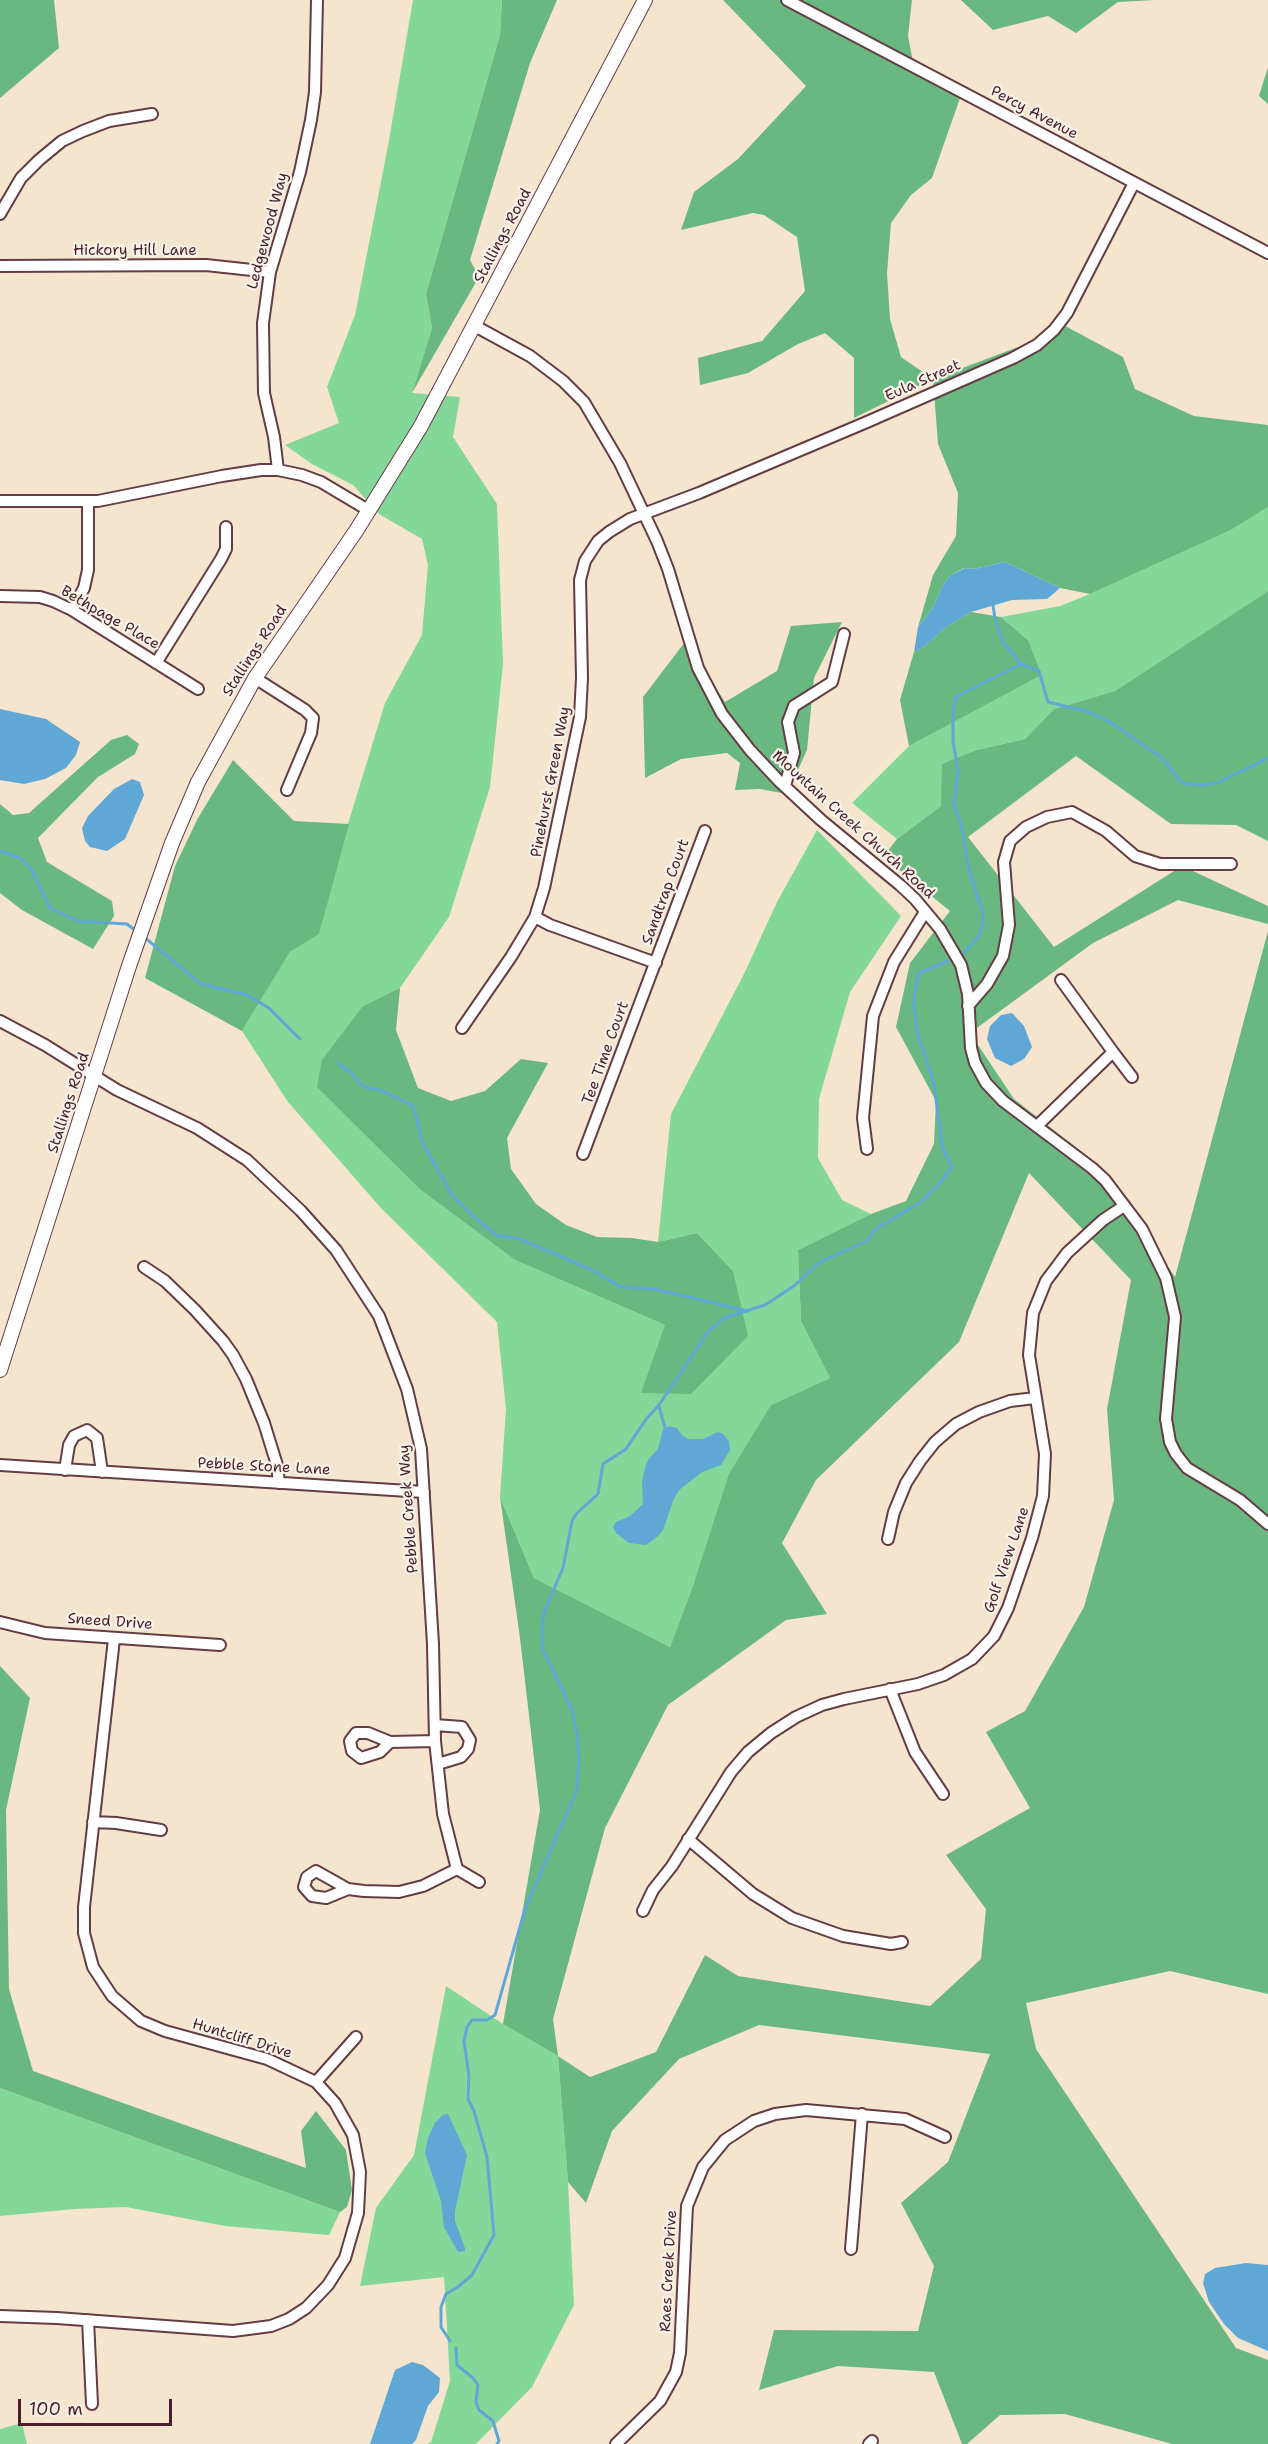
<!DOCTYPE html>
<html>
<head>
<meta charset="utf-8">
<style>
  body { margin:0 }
  #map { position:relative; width:1268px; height:2444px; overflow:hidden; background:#f5e5cf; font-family:"Shantell Sans",sans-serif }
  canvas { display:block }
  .scale { position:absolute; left:18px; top:2399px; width:154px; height:27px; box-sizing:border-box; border:3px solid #4a1f2b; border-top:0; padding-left:8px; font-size:18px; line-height:21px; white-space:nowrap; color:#4a1f2b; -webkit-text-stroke:4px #f7f3e8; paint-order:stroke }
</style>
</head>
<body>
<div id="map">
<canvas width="1268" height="2444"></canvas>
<div class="scale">100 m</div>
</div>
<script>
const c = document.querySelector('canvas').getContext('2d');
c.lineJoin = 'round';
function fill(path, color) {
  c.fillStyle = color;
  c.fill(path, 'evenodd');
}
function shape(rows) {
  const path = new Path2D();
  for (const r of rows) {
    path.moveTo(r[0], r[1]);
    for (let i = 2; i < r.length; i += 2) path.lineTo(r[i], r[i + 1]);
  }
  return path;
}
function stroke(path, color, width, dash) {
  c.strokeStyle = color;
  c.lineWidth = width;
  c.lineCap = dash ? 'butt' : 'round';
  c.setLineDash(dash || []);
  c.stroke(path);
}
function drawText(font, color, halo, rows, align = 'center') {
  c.font = font + ' "Shantell Sans",sans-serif';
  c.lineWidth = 4.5;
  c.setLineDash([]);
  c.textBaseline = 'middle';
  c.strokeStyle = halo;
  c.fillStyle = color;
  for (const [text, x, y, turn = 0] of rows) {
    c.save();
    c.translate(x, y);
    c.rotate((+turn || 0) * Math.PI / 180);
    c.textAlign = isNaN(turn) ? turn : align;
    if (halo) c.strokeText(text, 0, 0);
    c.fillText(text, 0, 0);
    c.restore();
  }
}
fill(shape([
  [413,0,502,0,500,35,426,294,432,328,412,393,460,397,453,437,497,504,503,664,490,787,449,917,400,988,363,1006,422,1191,515,1260,665,1325,733,1271,697,1233,658,1242,671,1114,744,974,777,902,817,830,901,916,850,992,819,1099,818,1158,842,1200,871,1214,798,1250,801,1321,830,1378,771,1405,694,1583,670,1647,534,1578,500,1497,506,1409,497,1322,381,1208,288,1102,242,1031,290,952,319,933,344,837,385,703,422,635,428,565,422,539,379,514,353,485,312,464,285,445,339,423,327,387,355,315,388,146],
  [1268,507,1268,591,1115,691,1054,709,1025,739,977,750,941,806,897,839,852,803,909,746,1042,675,1028,640,1001,617,1060,606,1090,594,1231,530],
  [446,1986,503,2024,558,2056,568,2182,574,2305,532,2387,476,2444,427,2444,431,2442,450,2381,444,2277,360,2286,376,2208,414,2155],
  [0,2088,340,2212,329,2235,225,2226,126,2207,75,2209,0,2216],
  [22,2423,27,2444,0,2444,0,2429]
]), '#83d799');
fill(shape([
  [0,0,54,0,59,48,0,98],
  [502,0,557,0,530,63,470,260,479,277,412,393,432,328,426,294,500,35],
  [723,0,912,0,908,36,915,72,960,98,932,178,911,195,891,223,887,273,890,319,901,357,933,379,1029,343,1056,321,1123,357,1135,389,1194,416,1268,425,1268,507,1231,530,1090,594,1060,588,1005,562,974,569,964,568,951,575,943,585,932,609,918,627,933,575,956,536,958,493,938,444,933,379,854,418,854,358,825,333,798,344,748,373,700,385,698,358,762,341,805,291,797,237,764,215,753,213,681,230,694,192,738,159,806,86],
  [961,0,1155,0,1118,2,1076,33,1048,16,993,30],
  [1268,67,1268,104,1259,96],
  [1268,591,1268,841,1236,825,1171,824,1076,756,968,837,1054,947,1182,866,1268,906,1268,924,1178,900,1093,943,970,1033,1014,1099,1091,1159,1131,1211,1175,1277,1268,931,1268,1994,1170,1971,1026,2003,1036,2049,1236,2348,1268,2360,1268,2444,1172,2444,1065,2414,1000,2415,967,2444,962,2444,934,2372,838,2366,759,2390,774,2330,918,2331,934,2266,901,2203,948,2162,990,2054,759,2025,679,2059,612,2131,586,2203,568,2182,558,2056,503,2024,540,1810,520,1638,500,1497,534,1578,670,1647,694,1583,729,1474,771,1405,830,1378,801,1321,798,1250,871,1214,906,1201,934,1144,936,1101,896,1027,910,963,950,911,883,857,897,839,941,806,942,764,977,750,1025,739,1054,709,1115,691],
  [1029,1173,1131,1280,1107,1409,1114,1500,1084,1607,1025,1711,986,1732,1030,1808,946,1855,986,1909,981,1959,930,2006,738,1976,705,1955,656,2052,590,2077,558,2056,553,2019,605,1828,668,1705,786,1620,827,1614,782,1543,816,1480,959,1342],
  [971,612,1001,617,1028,640,1042,675,909,746,900,700,914,652,925,646,946,627],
  [842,622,814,678,807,750,787,794,760,789,735,790,740,763,727,753,681,759,645,778,643,697,685,642,725,702,777,671,791,626],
  [127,735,139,744,135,754,98,777,38,838,47,862,112,901,114,916,93,949,22,910,0,893,0,804,13,815,29,813,111,740],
  [233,760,294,821,349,824,319,934,290,952,242,1031,145,978,175,866,198,818],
  [400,988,396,1030,418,1088,451,1101,485,1091,521,1059,548,1063,507,1138,511,1169,536,1204,566,1225,597,1237,632,1238,658,1242,697,1233,733,1271,748,1336,691,1394,641,1393,665,1325,515,1260,422,1191,317,1087,322,1060,363,1006],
  [0,1666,30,1698,6,1810,9,1989,33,2071,306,2168,301,2131,316,2111,346,2150,352,2190,347,2207,340,2212,0,2088]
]), '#6ab881');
fill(shape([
  [1005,562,1060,588,1047,599,1012,600,971,612,946,627,925,646,914,652,918,627,932,609,943,585,951,575,965,568,974,569],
  [0,709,46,719,80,742,76,755,66,768,45,779,24,784,0,780],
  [132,779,140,782,144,795,125,839,107,851,90,847,85,841,82,828,88,816,114,789],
  [1012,1013,1024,1026,1032,1047,1024,1059,1011,1066,995,1058,987,1039,990,1026,1001,1015],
  [669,1426,677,1428,682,1435,688,1439,703,1439,718,1432,723,1434,729,1441,730,1450,721,1465,702,1472,679,1490,673,1501,663,1530,658,1536,646,1545,629,1543,616,1533,613,1527,616,1522,630,1516,643,1504,642,1482,645,1468,648,1460,658,1449,663,1430],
  [448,2114,467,2155,455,2211,455,2221,465,2248,465,2251,458,2252,444,2227,441,2201,425,2153,428,2138,435,2123,443,2115],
  [1246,2263,1268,2265,1268,2351,1238,2338,1224,2324,1209,2302,1203,2283,1205,2274,1215,2268],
  [412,2362,423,2365,440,2378,439,2392,428,2406,416,2440,412,2444,370,2444,395,2370]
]), '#5fa8d6');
stroke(shape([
  [993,605,995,619,1003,642,1021,664,1039,671,1048,702,1089,712,1112,723,1162,758,1182,783,1201,785,1217,783,1268,758],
  [0,851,20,858,31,868,50,908,78,921,127,924,136,931],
  [144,937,201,984,247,995,269,1008,300,1039],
  [961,956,979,936,983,925,983,913,969,870,961,824,954,804,958,771,953,741,953,709,956,697,1021,664],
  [338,1063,349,1071,364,1087,380,1090,412,1105,418,1122,421,1140,452,1195,473,1216,496,1235,520,1239,590,1269,621,1287,654,1289,748,1311],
  [659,1406,665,1428],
  [450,2341,441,2327,441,2307,446,2294,458,2287,472,2275,494,2235,487,2157,474,2111,468,2099,469,2076,464,2041,467,2027,472,2020,487,2020,495,2015,525,1909,576,1792,579,1765,578,1740,572,1710,543,1650,542,1631,544,1612,563,1568,572,1521,577,1513,598,1494,603,1464,626,1449,647,1418,659,1405,708,1332,724,1318,765,1305,794,1286,820,1262,867,1241,876,1229,921,1202,939,1184,952,1167,942,1146,934,1084,918,1035,914,1007,915,988,919,973,948,961],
  [456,2348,457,2365,473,2378,478,2385,476,2402,479,2410,493,2421,499,2441,497,2444]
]), '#5fa8d6', 3);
const minor = shape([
  [787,0,1268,253],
  [0,214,21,178,39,160,62,141,83,131,109,121,152,114],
  [0,266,206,265,270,272],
  [475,326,530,356,563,381,584,402,620,463,657,541,668,569,698,668,722,714,750,750,779,781,821,820,900,885,915,899,940,929,961,965,968,994,971,1048,975,1063,986,1083,1003,1101,1092,1168,1105,1180,1142,1229,1166,1278,1175,1317,1166,1419,1170,1442,1176,1454,1187,1468,1240,1500,1268,1524],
  [278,470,274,437,264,393,263,323,270,272,300,172,311,120,315,92,317,0],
  [0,501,98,501,222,476,261,470,278,470,302,475,321,482,368,510],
  [0,596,40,597,53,601,72,610,198,689],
  [72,610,84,588,88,570,88,501],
  [156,663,221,559,226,549,226,527],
  [255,678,305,710,313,718,311,733,287,790],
  [785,786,794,753,788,722,794,706,832,682,844,634],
  [535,917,550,925,656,963],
  [968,1006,987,984,1003,956,1009,925,1004,862,1010,841,1026,827,1047,817,1072,812,1106,831,1135,856,1160,864,1231,864],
  [0,1021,45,1045,117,1090,197,1128,247,1160,301,1211,336,1250,379,1316,407,1389,421,1449,433,1644,435,1741,443,1814,457,1869,479,1882],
  [462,1028,511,957,535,917,544,888,580,717,582,678,580,580,585,561,598,541,609,532,630,519,699,493,867,422,1013,358,1037,345,1054,330,1067,313,1134,183],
  [1113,1052,1132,1077],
  [1038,1125,1113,1052,1061,980],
  [867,1149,863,1118,873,1016,894,962,925,912],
  [583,1154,705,831],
  [144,1267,165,1281,195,1310,223,1341,233,1355,246,1379,264,1423,277,1465,279,1483],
  [0,1465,424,1492],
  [65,1470,69,1445,74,1436,87,1430,97,1438,102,1472],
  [888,1539,894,1512,906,1483,920,1461,935,1442,956,1424,979,1412,1010,1401,1035,1398],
  [0,1622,45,1633,220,1645],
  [890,1689,915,1752,943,1794],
  [435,1725,462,1727,470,1740,468,1749,461,1757,438,1764],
  [390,1742,380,1752,361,1758,352,1751,350,1741,356,1733,368,1733,390,1742,435,1741],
  [93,1822,116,1823,161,1830],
  [688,1839,753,1894,792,1918,843,1936,891,1944,902,1942],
  [348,1889,326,1898,312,1896,304,1887,307,1877,316,1871,348,1889,364,1891,399,1892,423,1886,457,1869],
  [643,1911,653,1890,672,1866,731,1772,748,1752,771,1733,796,1717,822,1705,844,1699,918,1684,944,1675,972,1659,994,1636,1008,1608,1032,1538,1043,1496,1045,1454,1029,1355,1033,1313,1046,1281,1067,1253,1103,1220,1124,1206],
  [316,2082,356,2037],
  [851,2249,862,2114],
  [0,2316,57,2318,233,2331,271,2326,289,2319,306,2308,328,2285,345,2258,358,2213,360,2172,353,2135,335,2103,316,2082,267,2059,165,2031,141,2021,112,1996,93,1967,84,1933,84,1907,114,1639],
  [88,2320,92,2404],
  [616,2444,660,2401,676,2372,680,2353,687,2206,703,2167,725,2140,754,2121,775,2114,806,2110,905,2119,945,2137],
  [869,2444,872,2441]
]);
const tertiary = shape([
  [0,1370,129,966,172,843,198,782,255,678,356,531,421,426,645,0]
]);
stroke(minor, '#643d44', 14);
stroke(tertiary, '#643d44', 16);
stroke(minor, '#fff', 10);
stroke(tertiary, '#fff', 14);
drawText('15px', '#4a1f2b', '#f7f3e8', [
  ["Percy Avenue",1034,113,28],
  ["Ledgewood Way",268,231,-75],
  ["Stallings Road",503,236,-62],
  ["Hickory Hill Lane",135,251],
  ["Eula Street",923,381,-24],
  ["Bethpage Place",110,618,30],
  ["Stallings Road",255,651,-57],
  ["Pinehurst Green Way",551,782,-79],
  ["Mountain Creek Church Road",853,825,42],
  ["Sandtrap Court",666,892,-70],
  ["Tee Time Court",606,1053,-70],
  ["Stallings Road",69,1103,-72],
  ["Pebble Stone Lane",264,1467,3],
  ["Pebble Creek Way",409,1509,-94],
  ["Golf View Lane",1007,1560,-71],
  ["Sneed Drive",110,1622,4],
  ["Huntcliff Drive",242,2039,17],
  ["Raes Creek Drive",669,2271,-87]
]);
</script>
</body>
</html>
